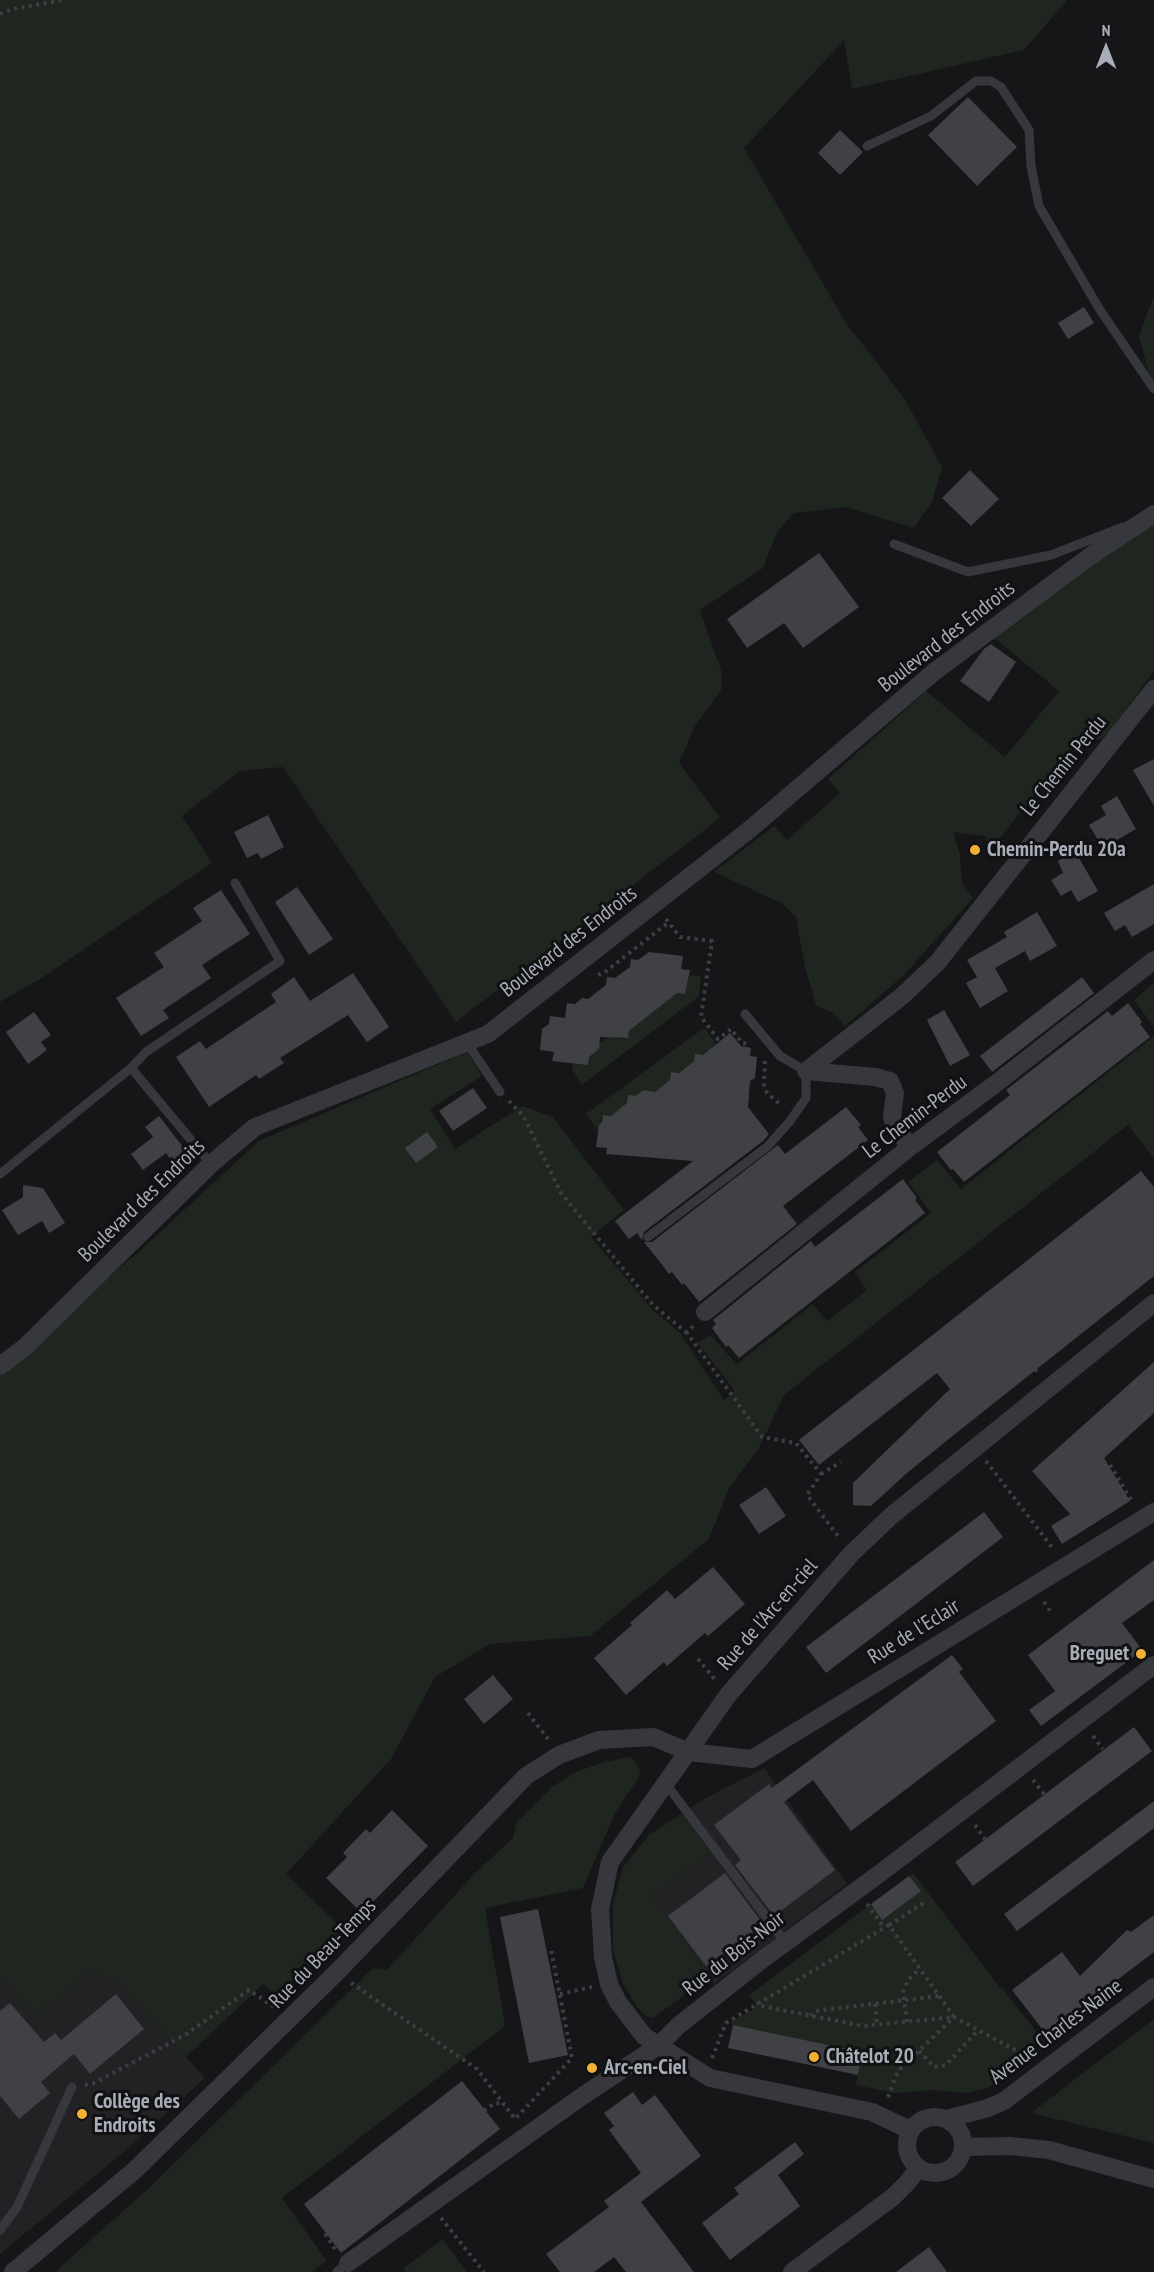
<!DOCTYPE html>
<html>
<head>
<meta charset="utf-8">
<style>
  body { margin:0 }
  #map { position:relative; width:1154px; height:2272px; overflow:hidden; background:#161618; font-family:"PT Sans Narrow",sans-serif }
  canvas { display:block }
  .north { position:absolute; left:1076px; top:18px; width:60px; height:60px; -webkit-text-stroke:4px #111113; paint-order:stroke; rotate:0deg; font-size:16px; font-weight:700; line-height:24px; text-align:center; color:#a8adb8 }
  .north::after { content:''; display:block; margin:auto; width:21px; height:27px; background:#a8adb8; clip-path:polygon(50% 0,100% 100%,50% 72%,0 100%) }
</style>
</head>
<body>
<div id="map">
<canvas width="1154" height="2272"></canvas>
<div class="north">N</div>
</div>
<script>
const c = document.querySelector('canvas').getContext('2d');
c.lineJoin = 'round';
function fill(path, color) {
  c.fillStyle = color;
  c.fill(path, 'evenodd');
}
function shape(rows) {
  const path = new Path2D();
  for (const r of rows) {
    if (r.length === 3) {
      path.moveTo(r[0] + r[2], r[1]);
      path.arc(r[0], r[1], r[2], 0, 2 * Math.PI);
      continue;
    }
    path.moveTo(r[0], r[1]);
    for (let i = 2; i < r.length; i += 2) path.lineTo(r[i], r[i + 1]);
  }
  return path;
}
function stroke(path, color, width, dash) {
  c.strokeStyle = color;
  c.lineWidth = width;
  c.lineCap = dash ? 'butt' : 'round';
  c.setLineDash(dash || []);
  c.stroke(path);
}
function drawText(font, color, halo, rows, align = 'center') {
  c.font = font + ' "PT Sans Narrow",sans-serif';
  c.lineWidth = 6;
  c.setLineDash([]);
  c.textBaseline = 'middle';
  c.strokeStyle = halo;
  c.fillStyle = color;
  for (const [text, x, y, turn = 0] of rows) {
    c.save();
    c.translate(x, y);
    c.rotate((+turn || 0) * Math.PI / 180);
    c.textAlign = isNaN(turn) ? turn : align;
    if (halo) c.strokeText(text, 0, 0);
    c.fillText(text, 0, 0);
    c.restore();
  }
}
fill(shape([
  [764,1768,847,1884,714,1984,650,1895,711,1853,681,1814,702,1800],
  [92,1970,117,1980,205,2078,125,2151,0,2254,0,1975,35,2016]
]), '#222225');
fill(shape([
  [0,0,1067,0,1024,50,852,89,844,40,744,148,846,323,904,398,942,467,932,502,914,528,845,507,794,513,777,532,763,568,700,610,721,670,721,691,695,726,679,763,720,818,456,1022,283,767,240,771,182,816,212,863,40,979,0,1002],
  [1154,295,1154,380,1149,375,1139,336],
  [1154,524,1154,671,1109,732,1099,740,1081,738,990,850,985,836,953,832,960,855,962,883,973,898,904,975,845,1026,833,1013,816,1005,805,967,796,917,783,904,714,872,774,826,787,840,840,793,828,779,926,691,1005,757,1059,691,993,637,1131,537],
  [689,975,701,976,699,996,582,1085,572,1069,572,1063,579,1064,599,1049,599,1044,610,1036,618,1039,628,1038,629,1031,677,993,685,994],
  [1154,983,1154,1027,1134,1000],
  [704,1028,716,1044,703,1055,695,1054,694,1061,679,1073,671,1072,670,1080,655,1092,644,1090,611,1116,603,1115,598,1131,586,1114],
  [1154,1036,1154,1159,1128,1125,784,1395,759,1448,729,1488,709,1539,590,1636,490,1644,435,1677,391,1759,286,1874,348,1934,276,1996,263,1984,186,2057,117,1980,92,1970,35,2016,0,1975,0,1370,143,1248,259,1141,467,1052,482,1076,430,1109,455,1149,522,1106,553,1117,624,1210,591,1237,652,1309,680,1333,724,1400,735,1391,698,1343,710,1335,737,1364,813,1304,827,1321,867,1290,855,1272,931,1213,908,1182,937,1160,961,1189],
  [630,1757,637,1764,641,1774,615,1813,583,1888,485,1908,505,2026,282,2198,327,2261,312,2272,58,2272,57,2270,150,2187,373,1968,387,1970,474,1874,513,1838,516,1823,552,1787,576,1772,604,1762],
  [681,1814,711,1853,651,1895,709,1977,653,2018,646,2016,638,2008,623,1984,613,1950,613,1905,623,1867,649,1835],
  [913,1873,1001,1989,1002,1988,1048,2046,999,2082,985,2089,966,2093,935,2090,894,2093,856,2085,862,2052,733,2025,731,2022,758,2007,749,1995],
  [1154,2019,1154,2143,1031,2113],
  [443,2239,467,2272,405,2272,403,2269]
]), '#1e261f');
fill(shape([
  [968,97,1017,147,977,186,928,135],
  [840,130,863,152,840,175,818,153],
  [1084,307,1094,323,1068,339,1058,323],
  [970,470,999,499,971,526,942,498],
  [819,553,859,607,803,648,784,623,747,648,727,619],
  [991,644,1016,662,989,702,960,681,984,649],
  [1154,759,1154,806,1133,770],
  [1117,796,1136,829,1103,848,1089,825,1106,815,1101,806],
  [268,815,284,847,261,859,258,853,247,858,234,832],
  [1075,851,1098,891,1078,902,1071,890,1061,896,1051,880,1063,873,1058,861],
  [1154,884,1154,924,1132,937,1125,925,1115,931,1104,913],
  [297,887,333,939,309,955,275,902],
  [221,890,250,934,202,965,211,978,163,1010,169,1018,141,1036,116,998,164,967,154,953,202,921,193,908],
  [1037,912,1057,946,1030,961,1025,951,995,968,1008,991,980,1008,966,983,977,977,967,960,1007,937,1004,932],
  [649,952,683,956,681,969,690,970,685,994,677,993,629,1031,628,1038,600,1037,599,1049,589,1057,588,1065,552,1061,554,1052,540,1050,542,1029,549,1024,550,1016,565,1018,567,1003,575,1004,582,998,588,999,606,985,607,977,615,978,630,967,631,959,638,960],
  [353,973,389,1027,367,1042,348,1015,280,1058,284,1063,259,1079,256,1075,209,1107,176,1057,200,1041,206,1049,276,1002,271,994,294,977,310,1001],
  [1082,977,1094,993,992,1072,980,1056],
  [1128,1003,1142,1022,1140,1024,1150,1037,964,1182,953,1169,951,1170,937,1152,1010,1095,1006,1090,1108,1011,1112,1016],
  [944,1010,970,1055,950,1066,927,1020],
  [34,1012,51,1035,41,1042,47,1050,28,1064,6,1032],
  [730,1033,741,1046,751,1048,750,1056,757,1057,755,1078,750,1081,748,1107,769,1134,763,1141,644,1232,642,1240,637,1233,629,1239,615,1221,693,1161,606,1154,607,1148,596,1147,599,1125,602,1122,603,1115,611,1116,627,1103,628,1095,635,1096,644,1090,655,1092,670,1080,671,1072,679,1073,694,1061,695,1054,703,1055],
  [473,1088,487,1108,453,1131,439,1111],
  [846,1107,861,1125,858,1127,868,1140,783,1206,797,1224,699,1302,684,1283,682,1285,672,1272,669,1274,663,1266,644,1242,652,1242,778,1145,785,1154],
  [159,1116,190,1156,176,1167,166,1153,143,1170,131,1154,153,1137,145,1127],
  [427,1132,438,1147,416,1163,405,1148],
  [1141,1171,1154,1187,1154,1276,950,1438,907,1473,871,1506,853,1505,853,1483,950,1389,937,1373,819,1465,799,1440],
  [903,1179,917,1198,915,1200,925,1213,739,1358,728,1345,726,1347,712,1328,716,1324,713,1320,811,1241,815,1247],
  [23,1185,43,1188,65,1223,49,1233,42,1221,18,1235,2,1210,23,1197],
  [1154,1362,1154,1413,1104,1458,1130,1501,1062,1544,1051,1526,1070,1514,1032,1471],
  [766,1487,786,1516,759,1534,739,1505],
  [984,1512,1003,1537,826,1673,806,1647],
  [1154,1560,1154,1600,1122,1623,1140,1647,1137,1649,1139,1653,1041,1726,1029,1710,1055,1691,1028,1655],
  [713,1567,745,1604,708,1636,705,1633,667,1666,664,1662,626,1695,594,1658,632,1625,630,1623,667,1590,675,1599],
  [952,1655,963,1669,959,1672,996,1721,851,1831,813,1780,784,1802,835,1870,774,1916,735,1865,741,1860,714,1825,769,1784,772,1788],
  [493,1675,513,1699,484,1724,464,1699],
  [1134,1727,1152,1751,973,1886,955,1862],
  [1154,1801,1154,1828,1017,1931,1004,1914],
  [392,1810,428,1846,362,1913,326,1878,347,1857,343,1853,366,1829,370,1833],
  [725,1873,763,1924,706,1966,668,1916],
  [909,1876,921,1891,882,1920,871,1904],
  [538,1909,568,2055,529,2063,500,1917],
  [1154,1915,1154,1952,1046,2034,1012,1990,1062,1952,1080,1976,1127,1930,1131,1932],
  [116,1994,144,2029,90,2074,74,2054,41,2082,50,2093,19,2119,0,2096,0,2011,10,2003,44,2042,55,2033,61,2040],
  [733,2025,862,2052,858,2075,728,2048],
  [462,2081,500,2129,341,2253,304,2204],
  [633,2092,642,2105,655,2095,701,2156,641,2202,694,2272,626,2272,614,2257,594,2272,560,2272,546,2254,609,2207,604,2201,641,2173,609,2130,614,2126,604,2113],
  [795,2142,804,2154,778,2175,800,2206,730,2260,702,2223,739,2194,734,2188],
  [929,2247,947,2272,896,2272]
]), '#404145');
stroke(shape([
  [0,14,13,9,63,0],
  [666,919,680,937,712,941,701,1017,718,1039,731,1029,742,1043,749,1044],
  [598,975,605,972,669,922],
  [765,1061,764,1085,767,1093,782,1106],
  [509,1101,524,1117,561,1193,653,1305,687,1333],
  [693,1326,687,1333,762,1437,796,1443,821,1474,807,1495,840,1539],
  [1008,1333,1038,1373],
  [986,1461,1054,1550],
  [1110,1465,1133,1503],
  [821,1474,841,1462],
  [1044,1602,1052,1614],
  [698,1659,717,1682],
  [528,1713,548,1739],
  [1093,1736,1103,1749],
  [1033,1780,1044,1794],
  [975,1825,985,1839],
  [867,1904,884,1928],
  [889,1925,924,1903],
  [351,1983,477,2069,515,2119,572,2058,551,1949],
  [560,1994,592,1987],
  [875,2004,877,2025],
  [811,2016,815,2011,939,1996],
  [907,2022,903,1992,908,1980,920,1968],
  [919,2051,934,2067,946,2065,978,2030],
  [712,2058,726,2023,889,1925,954,2017,863,2026,756,2005],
  [85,2085,94,2083,185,2035,249,1990,274,2007],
  [888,2097,896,2076,901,2068,954,2017,1030,2058],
  [406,2172,420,2190],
  [441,2218,484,2272],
  [335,2249,326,2235,489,2107,495,2103,503,2104]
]), '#3d3f44', 4, [3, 4.5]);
stroke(shape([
  [867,146,931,116,976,81,991,81,1001,87,1029,130,1031,166,1039,206,1100,310,1154,389],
  [894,544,968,572,1051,555,1123,527],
  [467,1043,500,1092],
  [131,1068,211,1164],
  [0,1174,131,1068,146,1052,280,961,235,883],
  [648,1237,768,1146,790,1121,806,1098,806,1071,780,1056,745,1014],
  [666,1784,785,1942],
  [0,2230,17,2207,72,2087],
  [337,2272,348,2263]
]), '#37383d', 9);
stroke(shape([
  [806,1071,901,997,937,963,1154,689],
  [806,1071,875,1077,890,1081,895,1093,892,1117,895,1126,910,1147],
  [705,1312,910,1147,994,1085,1154,960],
  [0,1366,25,1347,211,1164,255,1127,488,1034,749,830,934,672,1089,557,1154,514],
  [935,2145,28],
  [947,2119,988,2108,1004,2101,1154,1987],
  [910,2130,872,2112,710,2078,644,2036,618,2002,609,1984,603,1957,600,1909,610,1862,728,1695,851,1554,891,1516,1154,1303],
  [963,2147,1010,2146,1049,2150,1154,2179],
  [348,2263,581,2097,658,2046,679,2025,763,1959,879,1874,1154,1665],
  [13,2272,135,2170,337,1972,526,1776,559,1755,599,1740,653,1737,689,1752,752,1759,1154,1512],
  [792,2272,893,2197,907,2183,918,2169]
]), '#37383d', 18);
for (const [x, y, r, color] of [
  [975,850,6,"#f2b134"],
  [1141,1654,6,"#f2b134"],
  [814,2057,6,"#f2b134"],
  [592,2068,6,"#f2b134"],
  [82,2114,6,"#f2b134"]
]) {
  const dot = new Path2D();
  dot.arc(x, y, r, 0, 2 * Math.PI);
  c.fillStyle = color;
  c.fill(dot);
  stroke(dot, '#111113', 2);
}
drawText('21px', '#a8adb8', '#111113', [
  ["Boulevard des Endroits",947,637,-38],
  ["Le Chemin Perdu",1064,766,-51],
  ["Boulevard des Endroits",569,942,-38],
  ["Le Chemin-Perdu",915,1117,-37],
  ["Boulevard des Endroits",142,1201,-44],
  ["Rue de l'Arc-en-ciel",768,1615,-49],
  ["Rue de l'Eclair",914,1632,-32],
  ["Rue du Beau-Temps",323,1954,-46],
  ["Rue du Bois-Noir",734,1954,-38],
  ["Avenue Charles-Naine",1056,2032,-37]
]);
drawText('bold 21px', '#a8adb8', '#111113', [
  ["Chemin-Perdu 20a",987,850],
  ["Breguet",1129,1654,"right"],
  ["Châtelot 20",826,2057],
  ["Arc-en-Ciel",604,2068],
  ["Collège des",94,2102],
  ["Endroits",94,2126]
], 'left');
</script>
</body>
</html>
